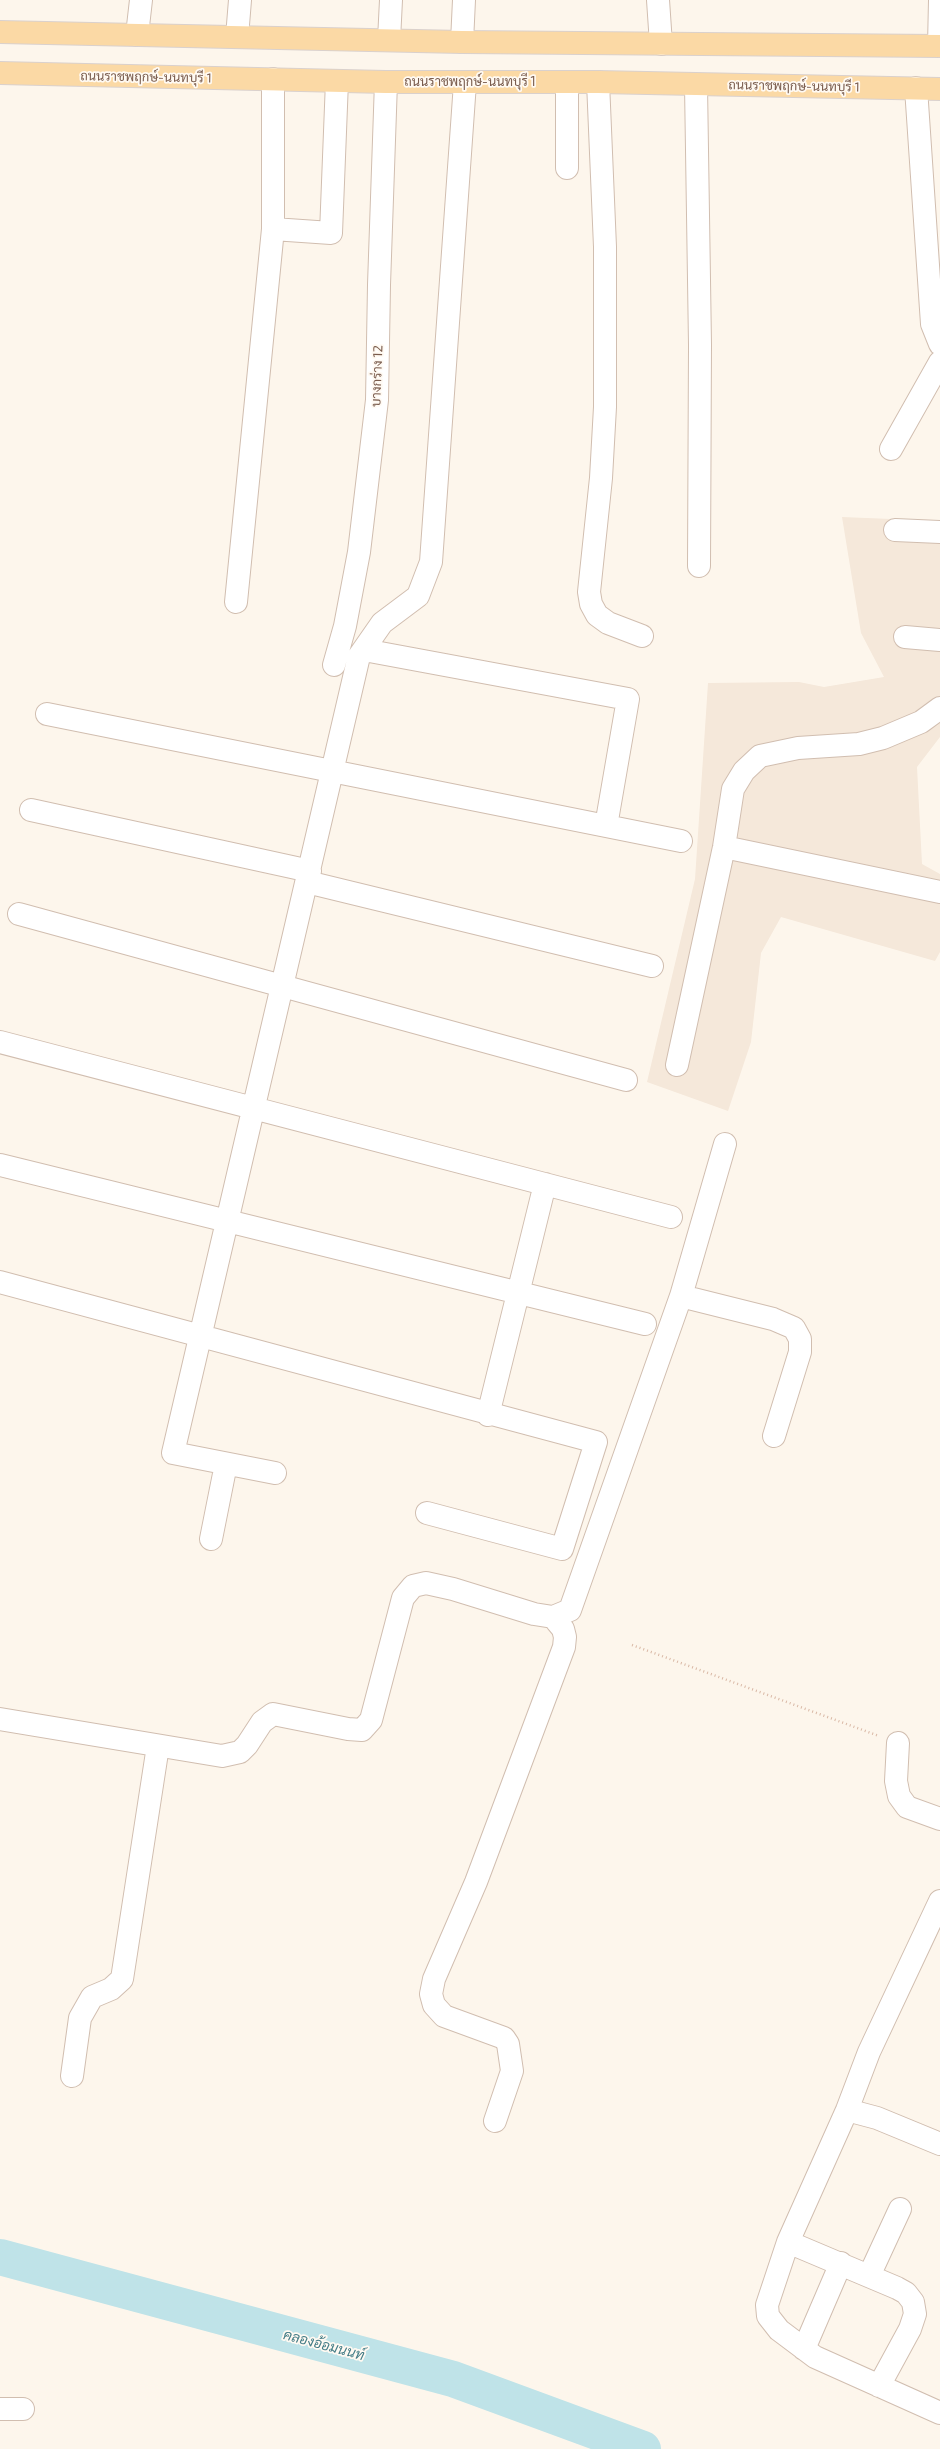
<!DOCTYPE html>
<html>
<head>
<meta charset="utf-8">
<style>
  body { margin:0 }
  canvas { display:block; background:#fdf6ec }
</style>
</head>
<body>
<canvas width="940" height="2449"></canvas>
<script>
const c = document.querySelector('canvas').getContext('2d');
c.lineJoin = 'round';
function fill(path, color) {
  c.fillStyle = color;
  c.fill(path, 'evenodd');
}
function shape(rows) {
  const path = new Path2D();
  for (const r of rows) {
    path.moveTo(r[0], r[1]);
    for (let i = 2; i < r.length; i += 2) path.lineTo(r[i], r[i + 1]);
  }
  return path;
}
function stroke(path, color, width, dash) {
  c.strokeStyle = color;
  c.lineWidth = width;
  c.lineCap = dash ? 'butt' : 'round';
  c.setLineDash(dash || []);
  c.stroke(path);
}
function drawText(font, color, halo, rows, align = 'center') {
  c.font = font + ' "Exo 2",Sarabun,sans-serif';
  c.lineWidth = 3.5;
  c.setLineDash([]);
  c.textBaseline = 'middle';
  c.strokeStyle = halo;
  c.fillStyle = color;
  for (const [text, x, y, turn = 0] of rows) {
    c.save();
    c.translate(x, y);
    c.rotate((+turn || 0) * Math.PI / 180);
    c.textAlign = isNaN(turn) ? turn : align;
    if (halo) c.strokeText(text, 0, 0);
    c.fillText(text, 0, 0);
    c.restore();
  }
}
fill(shape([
  [842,517,940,521,940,737,917,767,922,864,940,874,940,952,935,961,781,917,761,953,751,1042,728,1111,647,1082,695,879,708,683,799,682,824,687,884,677,861,633]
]), '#f5e8da');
stroke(shape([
  [0,2257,453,2379,643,2449]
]), '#bfe3e8', 36);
const minor = shape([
  [658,0,661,44],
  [137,35,141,0],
  [237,37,240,0],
  [389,40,391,0],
  [462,42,464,0],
  [939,46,940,0],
  [273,79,273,229,331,233,337,81],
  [598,82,605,247,605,407,601,478,589,592,591,604,597,615,608,623,642,636],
  [696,85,700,345,699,566],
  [916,88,932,324,940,344],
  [567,168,567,82],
  [891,449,940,362],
  [895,530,940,532],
  [236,602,273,229],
  [905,637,940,640],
  [364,650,628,699,606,826],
  [334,665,345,626,359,552,377,400,379,285,386,82],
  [47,714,681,841],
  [31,810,310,871],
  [724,847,940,892],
  [307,882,652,966],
  [19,914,626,1080],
  [0,1042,671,1217],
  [677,1065,724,847,733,789,744,771,760,756,798,748,859,744,883,738,921,722,940,708],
  [725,1144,681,1296,773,1319,794,1328,800,1339,800,1352,774,1436],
  [0,1165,645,1324],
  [0,1282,596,1442,562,1549,427,1513],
  [488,1415,545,1184],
  [275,1473,173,1453,359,656,382,623,418,596,431,562,465,83],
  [211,1539,226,1464],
  [0,1719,222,1756,240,1752,247,1745,262,1722,273,1714,348,1729,362,1730,371,1720,403,1598,413,1586,426,1583,453,1589,534,1614,553,1617,570,1610,681,1296],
  [898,1743,896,1781,899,1796,907,1807,940,1819],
  [940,1901,869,2052,847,2110,788,2242,767,2305,768,2316,779,2330,815,2357,940,2413],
  [72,2076,80,2018,92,1997,111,1989,122,1979,158,1746],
  [847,2110,877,2118,940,2144],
  [495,2121,512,2071,508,2044,504,2038,444,2016,434,2005,431,1994,434,1979,476,1882,564,1647,565,1637,563,1629,553,1617],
  [788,2242,897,2288,906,2293,913,2302,915,2314,910,2329,879,2386],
  [869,2276,900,2209],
  [804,2349,841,2263],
  [0,2409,23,2409]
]);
const major = shape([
  [0,32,462,42,940,46],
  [0,73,386,82,598,82,940,89]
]);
stroke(minor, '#d1beb0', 24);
stroke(major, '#dad1cd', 24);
stroke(shape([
  [632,1645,879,1736]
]), '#d9b8a5', 2.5, [1, 3]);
stroke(minor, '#fff', 22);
stroke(major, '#fbd9a5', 22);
drawText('13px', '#7a5c4d', '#fffaf3', [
  ["ถนนราชพฤกษ์-นนทบุรี 1",146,77,1],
  ["ถนนราชพฤกษ์-นนทบุรี 1",470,82],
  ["ถนนราชพฤกษ์-นนทบุรี 1",794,86,1],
  ["บางกร่าง 12",377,376,-88]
]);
drawText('italic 14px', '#437c86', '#fffaf3', [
  ["คลองอ้อมนนท์",324,2345,15]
]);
</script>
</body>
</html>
